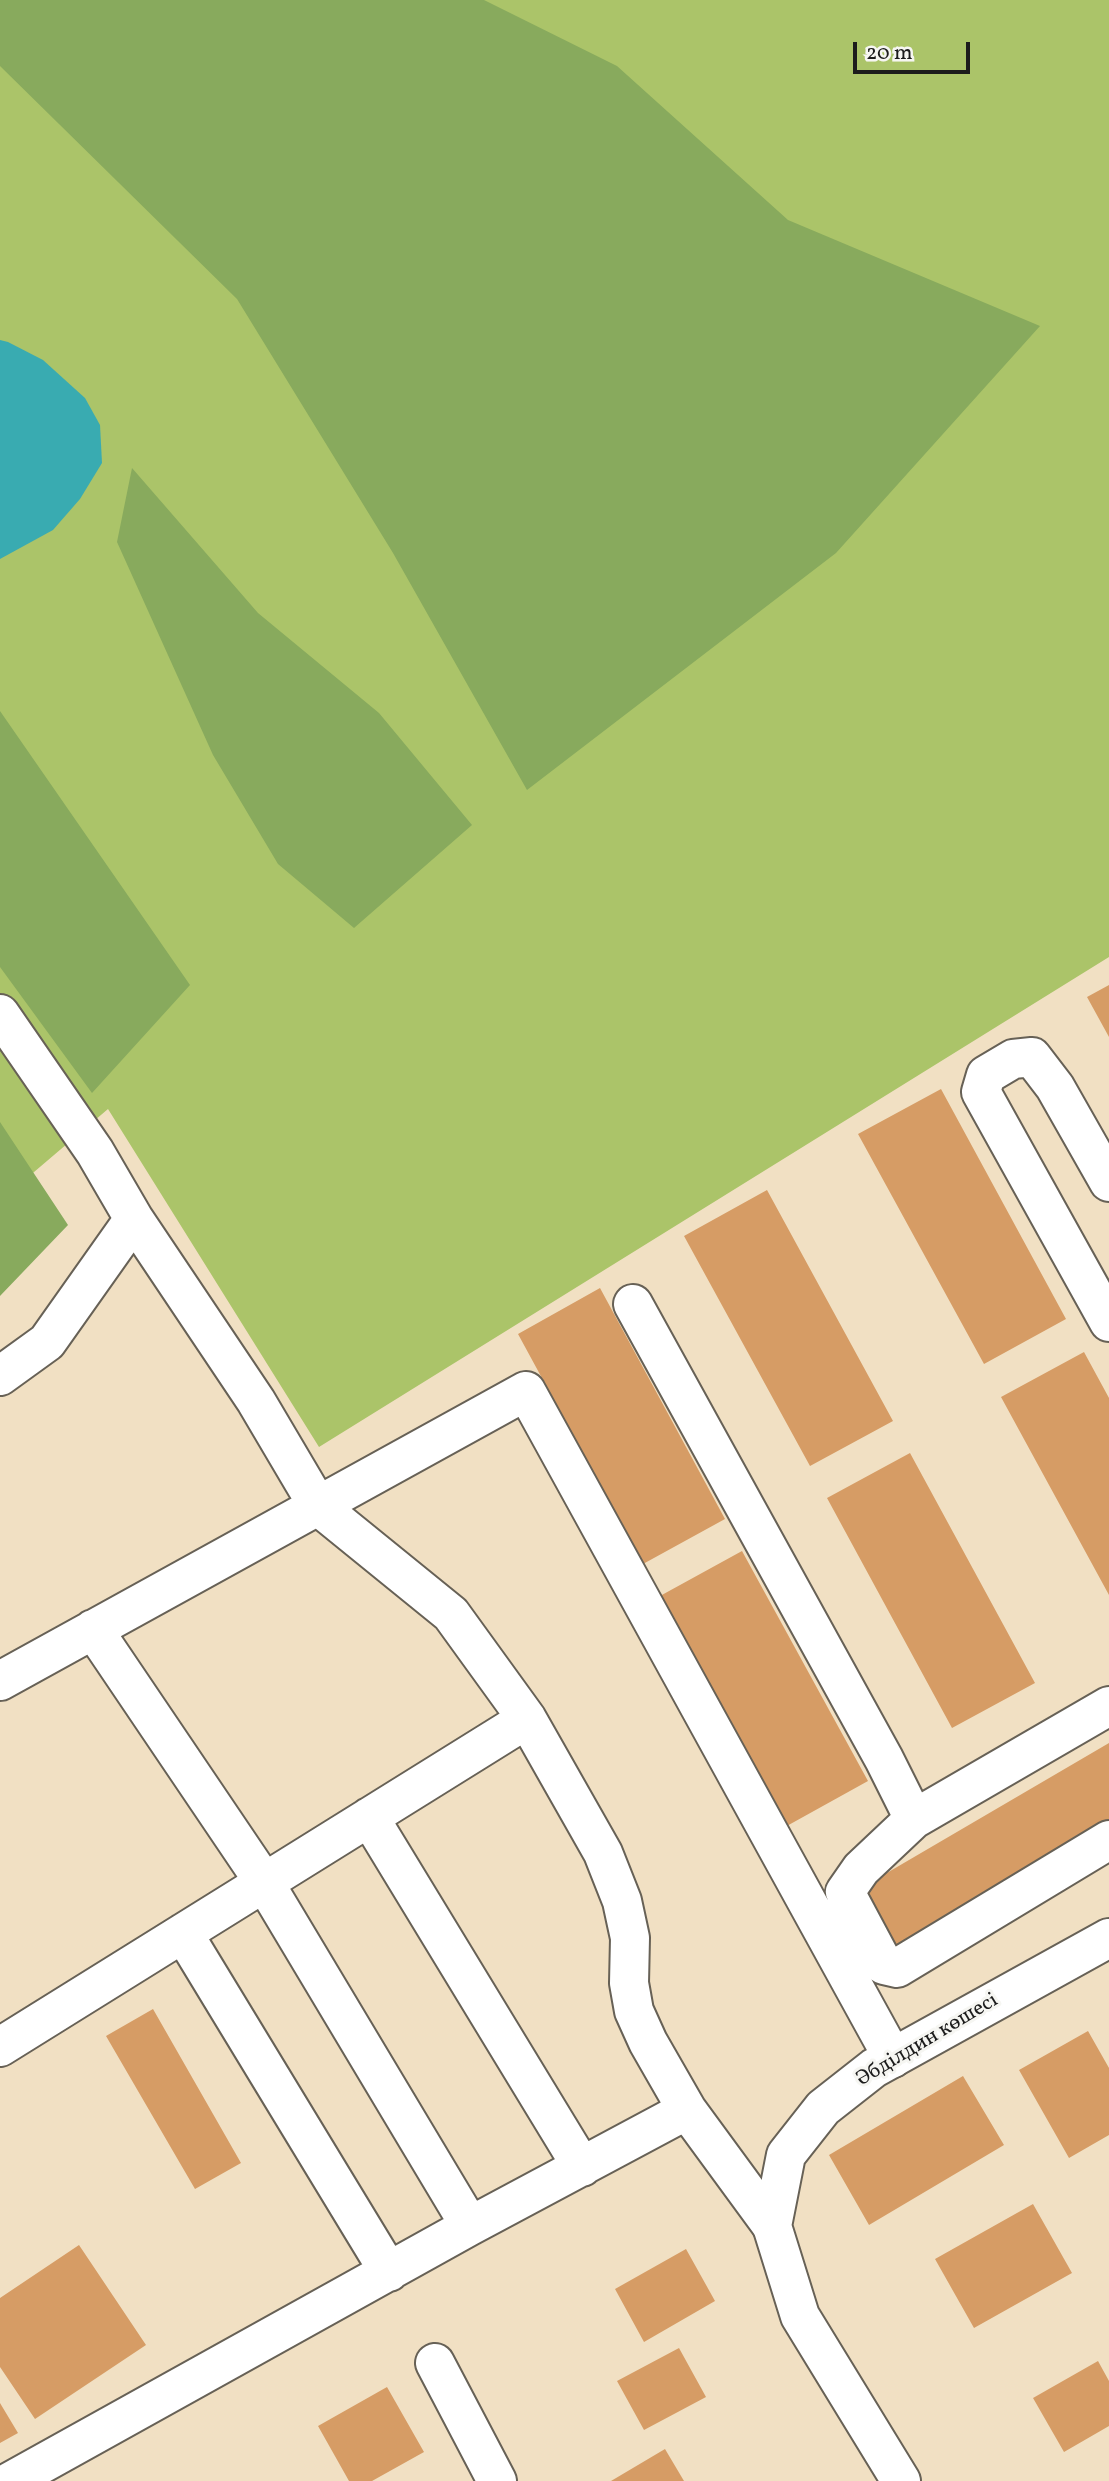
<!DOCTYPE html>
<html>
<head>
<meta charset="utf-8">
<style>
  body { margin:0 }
  #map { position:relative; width:1109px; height:2481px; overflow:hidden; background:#f1e0c3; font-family:Vollkorn,serif }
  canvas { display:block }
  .scale { position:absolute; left:853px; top:42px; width:117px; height:32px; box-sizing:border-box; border:4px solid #1c1c1c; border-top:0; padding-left:9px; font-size:21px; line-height:24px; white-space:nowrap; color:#1c1c1c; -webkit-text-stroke:5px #f6f6f2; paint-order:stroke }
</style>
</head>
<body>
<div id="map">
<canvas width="1109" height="2481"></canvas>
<div class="scale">20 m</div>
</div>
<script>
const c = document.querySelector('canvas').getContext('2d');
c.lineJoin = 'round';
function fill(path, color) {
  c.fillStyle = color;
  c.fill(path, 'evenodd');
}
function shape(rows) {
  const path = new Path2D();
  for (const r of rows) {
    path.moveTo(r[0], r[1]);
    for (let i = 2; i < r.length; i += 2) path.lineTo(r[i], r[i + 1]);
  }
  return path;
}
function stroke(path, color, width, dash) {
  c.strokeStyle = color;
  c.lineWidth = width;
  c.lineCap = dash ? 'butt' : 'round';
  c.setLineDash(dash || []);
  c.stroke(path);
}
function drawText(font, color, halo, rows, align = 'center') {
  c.font = font + ' Vollkorn,serif';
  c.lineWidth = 6;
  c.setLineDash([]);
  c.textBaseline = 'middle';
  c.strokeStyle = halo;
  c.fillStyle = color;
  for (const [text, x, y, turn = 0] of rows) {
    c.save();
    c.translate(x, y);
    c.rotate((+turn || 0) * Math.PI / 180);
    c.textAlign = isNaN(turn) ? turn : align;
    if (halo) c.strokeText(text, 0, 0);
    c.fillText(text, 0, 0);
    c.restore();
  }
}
fill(shape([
  [0,0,1109,0,1109,957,319,1447,108,1109,0,1201]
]), '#abc469');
fill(shape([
  [0,0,484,0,617,66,788,220,1040,326,836,553,527,790,393,553,237,299,0,66],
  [132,468,258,613,379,713,472,825,354,928,278,864,213,755,117,542],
  [0,711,190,985,92,1093,0,967],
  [0,1122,68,1225,0,1296]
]), '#88aa5d');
fill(shape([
  [0,340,8,342,43,360,85,398,100,425,102,463,80,499,53,530,0,559]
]), '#39abb1');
fill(shape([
  [1109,985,1109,1037,1087,997],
  [941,1089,1066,1319,984,1364,858,1134],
  [767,1190,893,1421,810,1466,684,1236],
  [600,1288,725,1519,643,1564,518,1334],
  [1084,1352,1109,1398,1109,1595,1001,1397],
  [910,1453,1035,1683,952,1728,827,1498],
  [742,1551,868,1781,785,1827,660,1596],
  [1109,1743,1109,1819,889,1950,856,1891],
  [153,2009,241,2163,195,2189,106,2036],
  [1088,2031,1109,2068,1109,2135,1069,2158,1019,2070],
  [963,2076,1004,2145,869,2225,829,2155],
  [1033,2204,1072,2273,974,2328,935,2259],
  [79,2245,146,2345,35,2419,0,2367,0,2298],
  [686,2249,715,2301,644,2342,615,2289],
  [679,2348,706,2397,644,2430,617,2381],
  [1098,2361,1109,2381,1109,2426,1064,2452,1033,2398],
  [387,2387,424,2452,372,2481,349,2481,318,2426],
  [0,2403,18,2433,0,2443],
  [665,2449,684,2481,611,2481]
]), '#d69c65');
const minor = shape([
  [0,1014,95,1152,134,1219,47,1342,0,1376],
  [1109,1182,1055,1087,1032,1057,1013,1059,986,1075,981,1092,1109,1322],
  [134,1219,256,1401,318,1506,451,1614,527,1719,603,1853,622,1901,630,1938,629,1983,634,2011,648,2042,687,2110,772,2226],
  [633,1304,884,1759,914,1819,1109,1706],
  [93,1629,264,1882,470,2226],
  [0,1681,526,1391,893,2058],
  [369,1817,582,2167],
  [914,1819,861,1869,845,1892,884,1965,897,1968,1109,1840],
  [183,1933,389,2272],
  [0,2047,527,1719],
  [435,2363,497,2481],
  [11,2481,470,2226,687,2110]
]);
const major = shape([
  [901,2481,800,2316,772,2226,786,2155,823,2108,874,2068,1109,1938]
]);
stroke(minor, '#676156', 42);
stroke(major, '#676156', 42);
stroke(minor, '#fff', 38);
stroke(major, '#fff', 38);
drawText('21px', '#1c1c1c', '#f6f6f2', [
  ["Әбділдин көшесі",928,2041,-31]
]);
</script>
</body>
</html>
